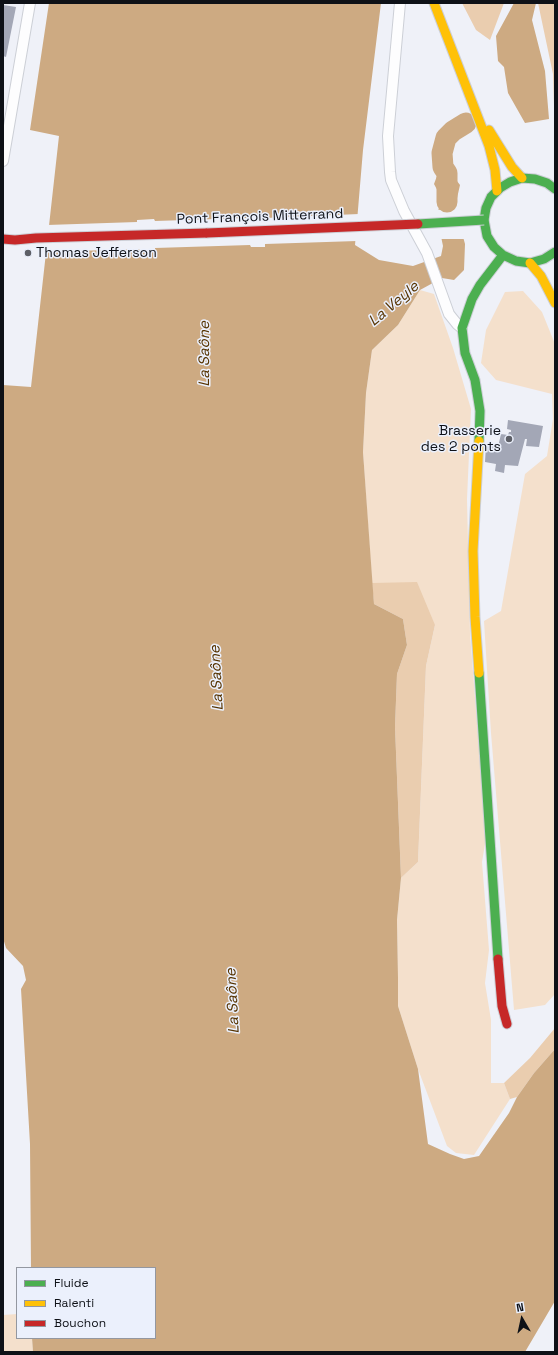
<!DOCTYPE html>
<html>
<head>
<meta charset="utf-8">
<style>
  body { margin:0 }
  #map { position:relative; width:558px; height:1355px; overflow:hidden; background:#eff1f8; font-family:"Space Grotesk",sans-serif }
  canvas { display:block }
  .frame { position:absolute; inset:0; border:4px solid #0e1117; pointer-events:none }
  .legend { position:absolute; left:16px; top:1267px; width:140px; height:72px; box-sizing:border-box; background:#ebf0fc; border:1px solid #9397a0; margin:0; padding:5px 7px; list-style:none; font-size:12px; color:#0e1117 }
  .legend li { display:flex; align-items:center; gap:8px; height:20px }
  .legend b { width:20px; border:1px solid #9397a0 }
  .north { position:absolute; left:502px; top:1299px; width:40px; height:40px; -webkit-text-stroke:3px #ebf0fc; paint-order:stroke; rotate:351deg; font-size:11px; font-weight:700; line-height:16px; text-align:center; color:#0e1117 }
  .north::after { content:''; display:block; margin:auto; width:14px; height:18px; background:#0e1117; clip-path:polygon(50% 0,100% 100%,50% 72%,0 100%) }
</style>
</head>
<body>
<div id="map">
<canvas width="558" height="1355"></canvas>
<div class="frame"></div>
<ul class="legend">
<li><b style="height:5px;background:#4caf50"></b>Fluide</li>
<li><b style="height:5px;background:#ffc107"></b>Ralenti</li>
<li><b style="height:5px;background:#c62828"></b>Bouchon</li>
</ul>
<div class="north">N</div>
</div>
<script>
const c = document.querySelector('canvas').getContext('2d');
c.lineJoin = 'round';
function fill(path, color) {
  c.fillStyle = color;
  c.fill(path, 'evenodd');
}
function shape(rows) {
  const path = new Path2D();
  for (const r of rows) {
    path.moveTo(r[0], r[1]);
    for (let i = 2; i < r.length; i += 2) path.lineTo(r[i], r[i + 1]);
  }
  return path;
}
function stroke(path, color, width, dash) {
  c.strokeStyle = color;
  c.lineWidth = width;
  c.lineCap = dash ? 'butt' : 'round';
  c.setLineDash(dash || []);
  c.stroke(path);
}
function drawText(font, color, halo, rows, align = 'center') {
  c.font = font + ' "Space Grotesk",sans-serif';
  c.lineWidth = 3;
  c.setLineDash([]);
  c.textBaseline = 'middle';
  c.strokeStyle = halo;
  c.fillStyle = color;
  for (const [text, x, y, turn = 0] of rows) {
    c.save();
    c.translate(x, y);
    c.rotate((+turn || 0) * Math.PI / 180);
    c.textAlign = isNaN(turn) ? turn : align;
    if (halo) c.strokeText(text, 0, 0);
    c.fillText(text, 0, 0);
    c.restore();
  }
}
fill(shape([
  [420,290,434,294,453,348,471,409,467,499,470,634,486,838,482,862,489,950,485,983,491,1020,491,1083,504,1083,510,1099,474,1155,456,1153,447,1146,418,1069,398,1006,398,978,397,920,401,878,418,862,426,666,435,625,372,583,363,452,366,393,372,350,398,325],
  [523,291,542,312,555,344,555,994,545,1005,514,1010,491,733,484,621,501,611,525,474,547,456,553,419,552,394,496,380,481,363,486,330,505,292],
  [17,1314,17,1338,32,1338,33,1352,3,1352,3,1315]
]), '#f4e0cc');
fill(shape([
  [462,3,504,3,490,40,476,30],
  [538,3,555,3,555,138,553,74],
  [417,582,435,625,426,666,418,862,401,878,395,727,397,674,407,645,403,619,374,604,372,583],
  [555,1028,555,1049,534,1073,517,1097,510,1099,504,1083,530,1058]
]), '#eacdaf');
fill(shape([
  [49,3,381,3,363,150,355,245,379,260,413,266,441,256,443,246,437,217,441,197,434,184,437,176,451,173,460,185,455,207,465,244,464,270,454,280,442,278,420,290,398,325,372,350,366,393,363,452,374,604,403,619,407,645,397,674,395,727,401,878,397,920,398,978,398,1006,418,1069,428,1144,450,1154,464,1159,479,1156,509,1113,517,1097,534,1073,555,1049,555,1301,525,1352,33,1352,32,1338,155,1338,155,1268,31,1268,30,1144,21,989,26,980,23,966,6,948,3,938,3,385,31,387,59,136,30,130],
  [514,3,536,3,532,20,545,71,549,119,525,123,508,93,504,67,498,61,496,36]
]), '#cdaa82');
fill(shape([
  [458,208,466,239,440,239,435,218,437,210],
  [359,214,357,241,265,244,265,247,251,247,250,245,155,248,155,250,140,251,139,249,44,252,47,225,137,222,137,220,154,219,155,221,248,218,248,216,265,216,265,218]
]), '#eff1f8');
stroke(shape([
  [447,202,447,173,443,167,442,153,446,138,453,131,466,123]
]), '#cdaa82', 21);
fill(shape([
  [3,5,16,7,6,57,3,56],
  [508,420,543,426,539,447,526,446,527,439,525,439,518,466,505,465,504,473,495,471,496,464,485,462,486,445,498,447,501,434,508,435,509,432,511,432,511,430,507,429]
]), '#a3a7b6');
const street = shape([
  [400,3,388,136,390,172,391,180,404,211,427,253,449,314,457,324,462,328],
  [3,161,30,3]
]);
const fast = shape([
  [555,189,547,183,535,179,522,178,510,182,500,188,491,197,486,208,484,220,487,236,494,247,503,255,516,261,530,263,544,259,555,252],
  [479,441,480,411,475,380,465,353,462,328,472,299,480,285,503,255],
  [479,673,498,959]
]);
const slow = shape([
  [434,3,489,146,495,170,497,191],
  [489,130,512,167,522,178],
  [530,263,541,276,555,303],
  [479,441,473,551,475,617,479,673]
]);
const jam = shape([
  [3,239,15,240,36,238,207,233],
  [498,959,502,1006,507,1024]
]);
stroke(street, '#cccfd6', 12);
stroke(fast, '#cccfd6', 11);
stroke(slow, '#cccfd6', 11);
stroke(jam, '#cccfd6', 11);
stroke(street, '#fdfdfe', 10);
stroke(fast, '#4caf50', 9);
stroke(slow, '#ffc107', 9);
stroke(jam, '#c62828', 9);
const fastBridge = shape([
  [418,224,484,220]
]);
const jamBridge = shape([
  [207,233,418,224]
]);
stroke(fastBridge, '#cccfd6', 11, []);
stroke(jamBridge, '#cccfd6', 11, []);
stroke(fastBridge, '#4caf50', 9);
stroke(jamBridge, '#c62828', 9);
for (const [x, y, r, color] of [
  [28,253,4,"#5d5f66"],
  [509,439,4,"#5d5f66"]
]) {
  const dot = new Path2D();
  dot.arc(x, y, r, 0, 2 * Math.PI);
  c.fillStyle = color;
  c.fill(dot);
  stroke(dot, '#ebf0fc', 1.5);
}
drawText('14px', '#0e1117', '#ebf0fc', [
  ["Pont François Mitterrand",260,217,-2]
]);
drawText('14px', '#0e1117', '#ebf0fc', [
  ["Thomas Jefferson",36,253],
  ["Brasserie",501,431,"right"],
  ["des 2 ponts",501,447,"right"]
], 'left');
drawText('italic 15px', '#563300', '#ebf0fc', [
  ["La Veyle",394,304,-40],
  ["La Saône",205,354,-90],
  ["La Saône",217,678,-93],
  ["La Saône",233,1001,-93]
]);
</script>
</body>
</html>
